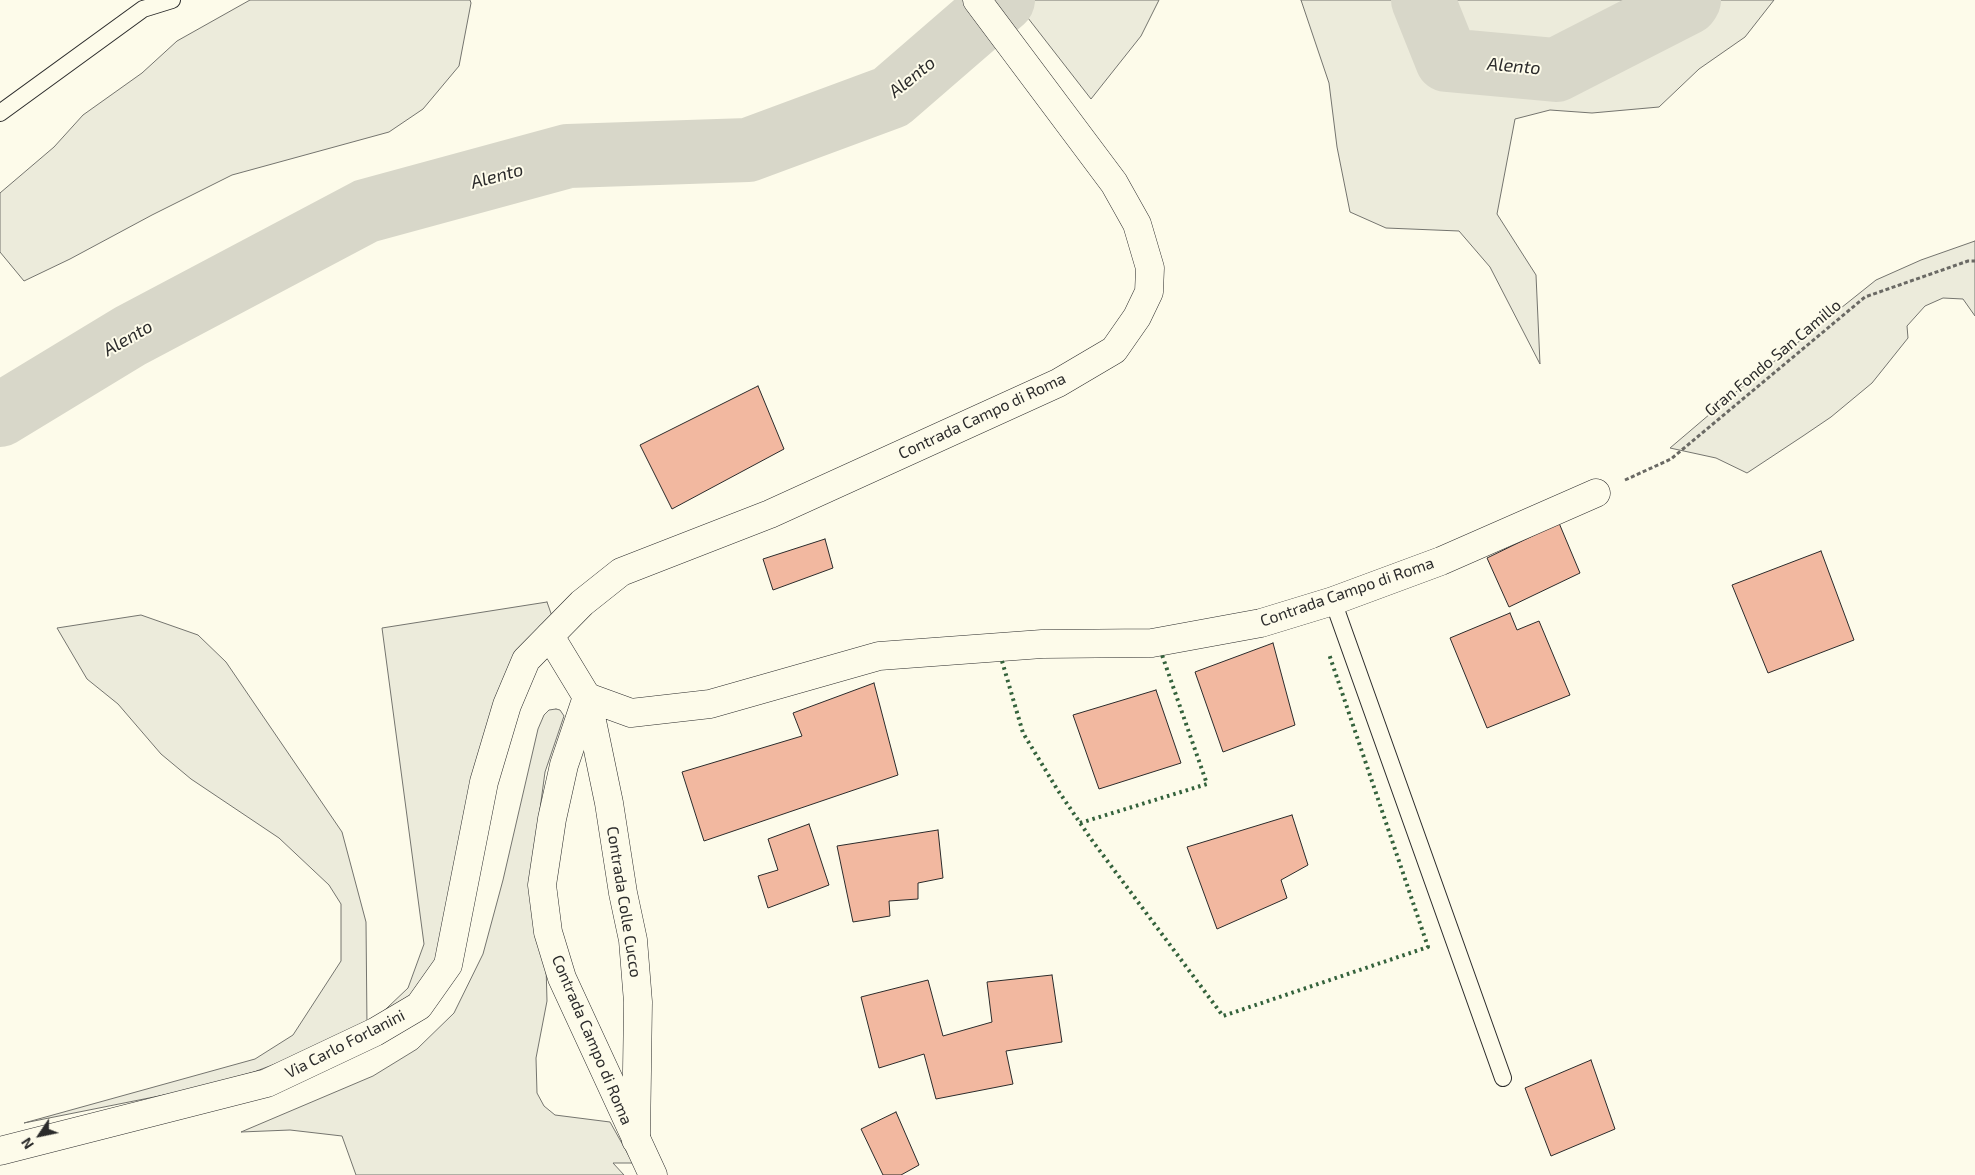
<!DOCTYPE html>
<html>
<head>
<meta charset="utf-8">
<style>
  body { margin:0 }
  #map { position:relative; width:1975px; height:1175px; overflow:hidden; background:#fdfbea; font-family:"Exo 2",sans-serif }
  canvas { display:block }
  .north { position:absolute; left:15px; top:1110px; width:50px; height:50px; -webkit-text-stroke:4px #fdfbea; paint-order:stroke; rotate:236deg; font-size:14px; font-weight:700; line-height:20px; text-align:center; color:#2b2b2b }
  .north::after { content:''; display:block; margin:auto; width:18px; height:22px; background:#2b2b2b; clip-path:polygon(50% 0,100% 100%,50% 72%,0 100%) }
</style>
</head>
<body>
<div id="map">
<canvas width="1975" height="1175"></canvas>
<div class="north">N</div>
</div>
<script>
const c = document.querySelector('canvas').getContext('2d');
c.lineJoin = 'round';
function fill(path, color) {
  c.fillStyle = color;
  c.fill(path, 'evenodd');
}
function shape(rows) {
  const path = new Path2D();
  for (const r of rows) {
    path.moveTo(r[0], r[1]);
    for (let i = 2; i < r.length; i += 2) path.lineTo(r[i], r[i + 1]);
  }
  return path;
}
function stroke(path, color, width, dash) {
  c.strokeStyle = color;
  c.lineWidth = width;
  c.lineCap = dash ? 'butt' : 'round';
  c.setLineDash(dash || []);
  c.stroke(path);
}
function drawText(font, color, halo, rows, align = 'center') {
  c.font = font + ' "Exo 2",sans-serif';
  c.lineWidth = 4;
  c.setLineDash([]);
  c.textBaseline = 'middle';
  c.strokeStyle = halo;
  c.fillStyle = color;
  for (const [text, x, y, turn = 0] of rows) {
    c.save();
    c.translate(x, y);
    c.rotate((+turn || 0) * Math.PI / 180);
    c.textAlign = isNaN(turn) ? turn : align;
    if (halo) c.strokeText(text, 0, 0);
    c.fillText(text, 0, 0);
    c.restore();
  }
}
const green = shape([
  [250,0,470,0,471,3,459,66,423,109,389,132,232,175,152,215,70,259,24,281,0,252,0,193,54,147,83,115,142,73,177,41,250,0],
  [1014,0,1159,0,1141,36,1091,99,1014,0],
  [1301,0,1774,0,1745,37,1699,69,1659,107,1592,113,1550,110,1515,119,1497,214,1536,275,1540,364,1490,267,1459,231,1386,228,1350,212,1337,147,1329,83,1301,0],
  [1975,241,1975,316,1963,299,1943,298,1925,306,1907,326,1908,338,1872,383,1831,417,1803,436,1747,473,1716,458,1670,448,1737,391,1876,280,1921,260,1975,241],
  [547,602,553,619,525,654,504,689,491,734,462,872,443,941,429,975,407,1005,369,1028,254,1072,194,1089,24,1123,255,1059,293,1035,341,961,341,904,329,885,279,838,191,779,161,754,118,704,87,679,57,628,141,615,198,635,226,662,342,832,366,922,367,1027,408,988,424,944,382,628,547,602],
  [556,709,560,710,564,716,545,772,533,861,546,965,547,1001,536,1058,537,1093,544,1106,555,1115,610,1122,633,1163,613,1163,624,1175,356,1175,342,1136,290,1130,241,1132,373,1076,417,1049,454,1013,483,954,503,880,538,729,544,715,549,710,556,709]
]);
fill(green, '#ecebdb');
stroke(green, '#74746e', 1);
stroke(shape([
  [1423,0,1447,60,1556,70,1687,3,1689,0],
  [0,415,130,336,366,211,568,156,748,150,891,97,1003,0]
]), '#d8d7c9', 64);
const building = shape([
  [758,386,784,449,672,509,640,445,758,386],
  [1559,523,1580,573,1509,607,1487,558,1559,523],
  [825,539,833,568,773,590,763,559,825,539],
  [1821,551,1854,640,1768,673,1732,585,1821,551],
  [1510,613,1517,630,1539,621,1570,695,1487,728,1450,638,1510,613],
  [1273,643,1295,725,1223,752,1195,672,1273,643],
  [874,683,898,775,704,841,682,772,802,736,793,713,874,683],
  [1156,690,1181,763,1099,789,1073,715,1156,690],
  [1292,815,1308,865,1281,880,1287,898,1217,929,1187,847,1292,815],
  [809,824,829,885,768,908,758,876,778,870,768,839,809,824],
  [938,830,943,878,918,883,918,899,889,901,890,916,853,922,837,846,938,830],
  [1052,975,1062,1042,1006,1051,1013,1084,936,1099,924,1054,879,1068,861,997,928,980,943,1036,992,1022,987,982,1052,975],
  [1591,1060,1615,1129,1551,1156,1525,1088,1591,1060],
  [896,1112,919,1165,901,1175,883,1175,861,1129,896,1112]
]);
fill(building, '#f2b8a0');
stroke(building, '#2b2b2b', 1);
const lane = shape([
  [0,113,143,9,172,0],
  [1333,601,1503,1078]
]);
const street = shape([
  [587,697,631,713,710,704,879,656,1042,644,1152,643,1261,623,1333,601,1441,561,1596,493],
  [587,697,609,803,623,893,633,940,638,1002,636,1140]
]);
const secondary = shape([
  [550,636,587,697,564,765,552,819,542,885,548,932,562,978,653,1175]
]);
const primary = shape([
  [0,1151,267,1083,375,1032,419,1006,448,965,484,782,507,705,526,660,582,603,621,572,770,514,1058,383,1114,350,1137,317,1149,292,1150,268,1137,224,1114,183,977,0]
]);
stroke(lane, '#2b2b2b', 18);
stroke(street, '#2b2b2b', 29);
stroke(secondary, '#2b2b2b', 29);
stroke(primary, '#2b2b2b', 29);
stroke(shape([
  [1625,480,1671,459,1865,297,1968,261,1975,261]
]), '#6a6964', 3, [4, 2.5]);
stroke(lane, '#fdfbea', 16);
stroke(street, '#fdfbea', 28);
stroke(secondary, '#fdfbea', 28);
stroke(primary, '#fdfbea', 28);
stroke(shape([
  [1002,661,1023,733,1057,789,1091,839,1223,1016,1428,947,1329,654],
  [1080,823,1207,784,1161,652]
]), '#34623c', 4, [2.5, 4]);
drawText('16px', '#2b2b2b', '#fdfbea', [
  ["Gran Fondo San Camillo",1773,358,-40],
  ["Contrada Campo di Roma",982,416,-25],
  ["Contrada Campo di Roma",1347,592,-19],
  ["Contrada Colle Cucco",624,902,81],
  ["Contrada Campo di Roma",592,1040,67],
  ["Via Carlo Forlanini",345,1044,-27]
]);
drawText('italic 18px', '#2b2b2b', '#fdfbea', [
  ["Alento",1514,66,5],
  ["Alento",912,77,-39],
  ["Alento",497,176,-15],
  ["Alento",128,338,-30]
]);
</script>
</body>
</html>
